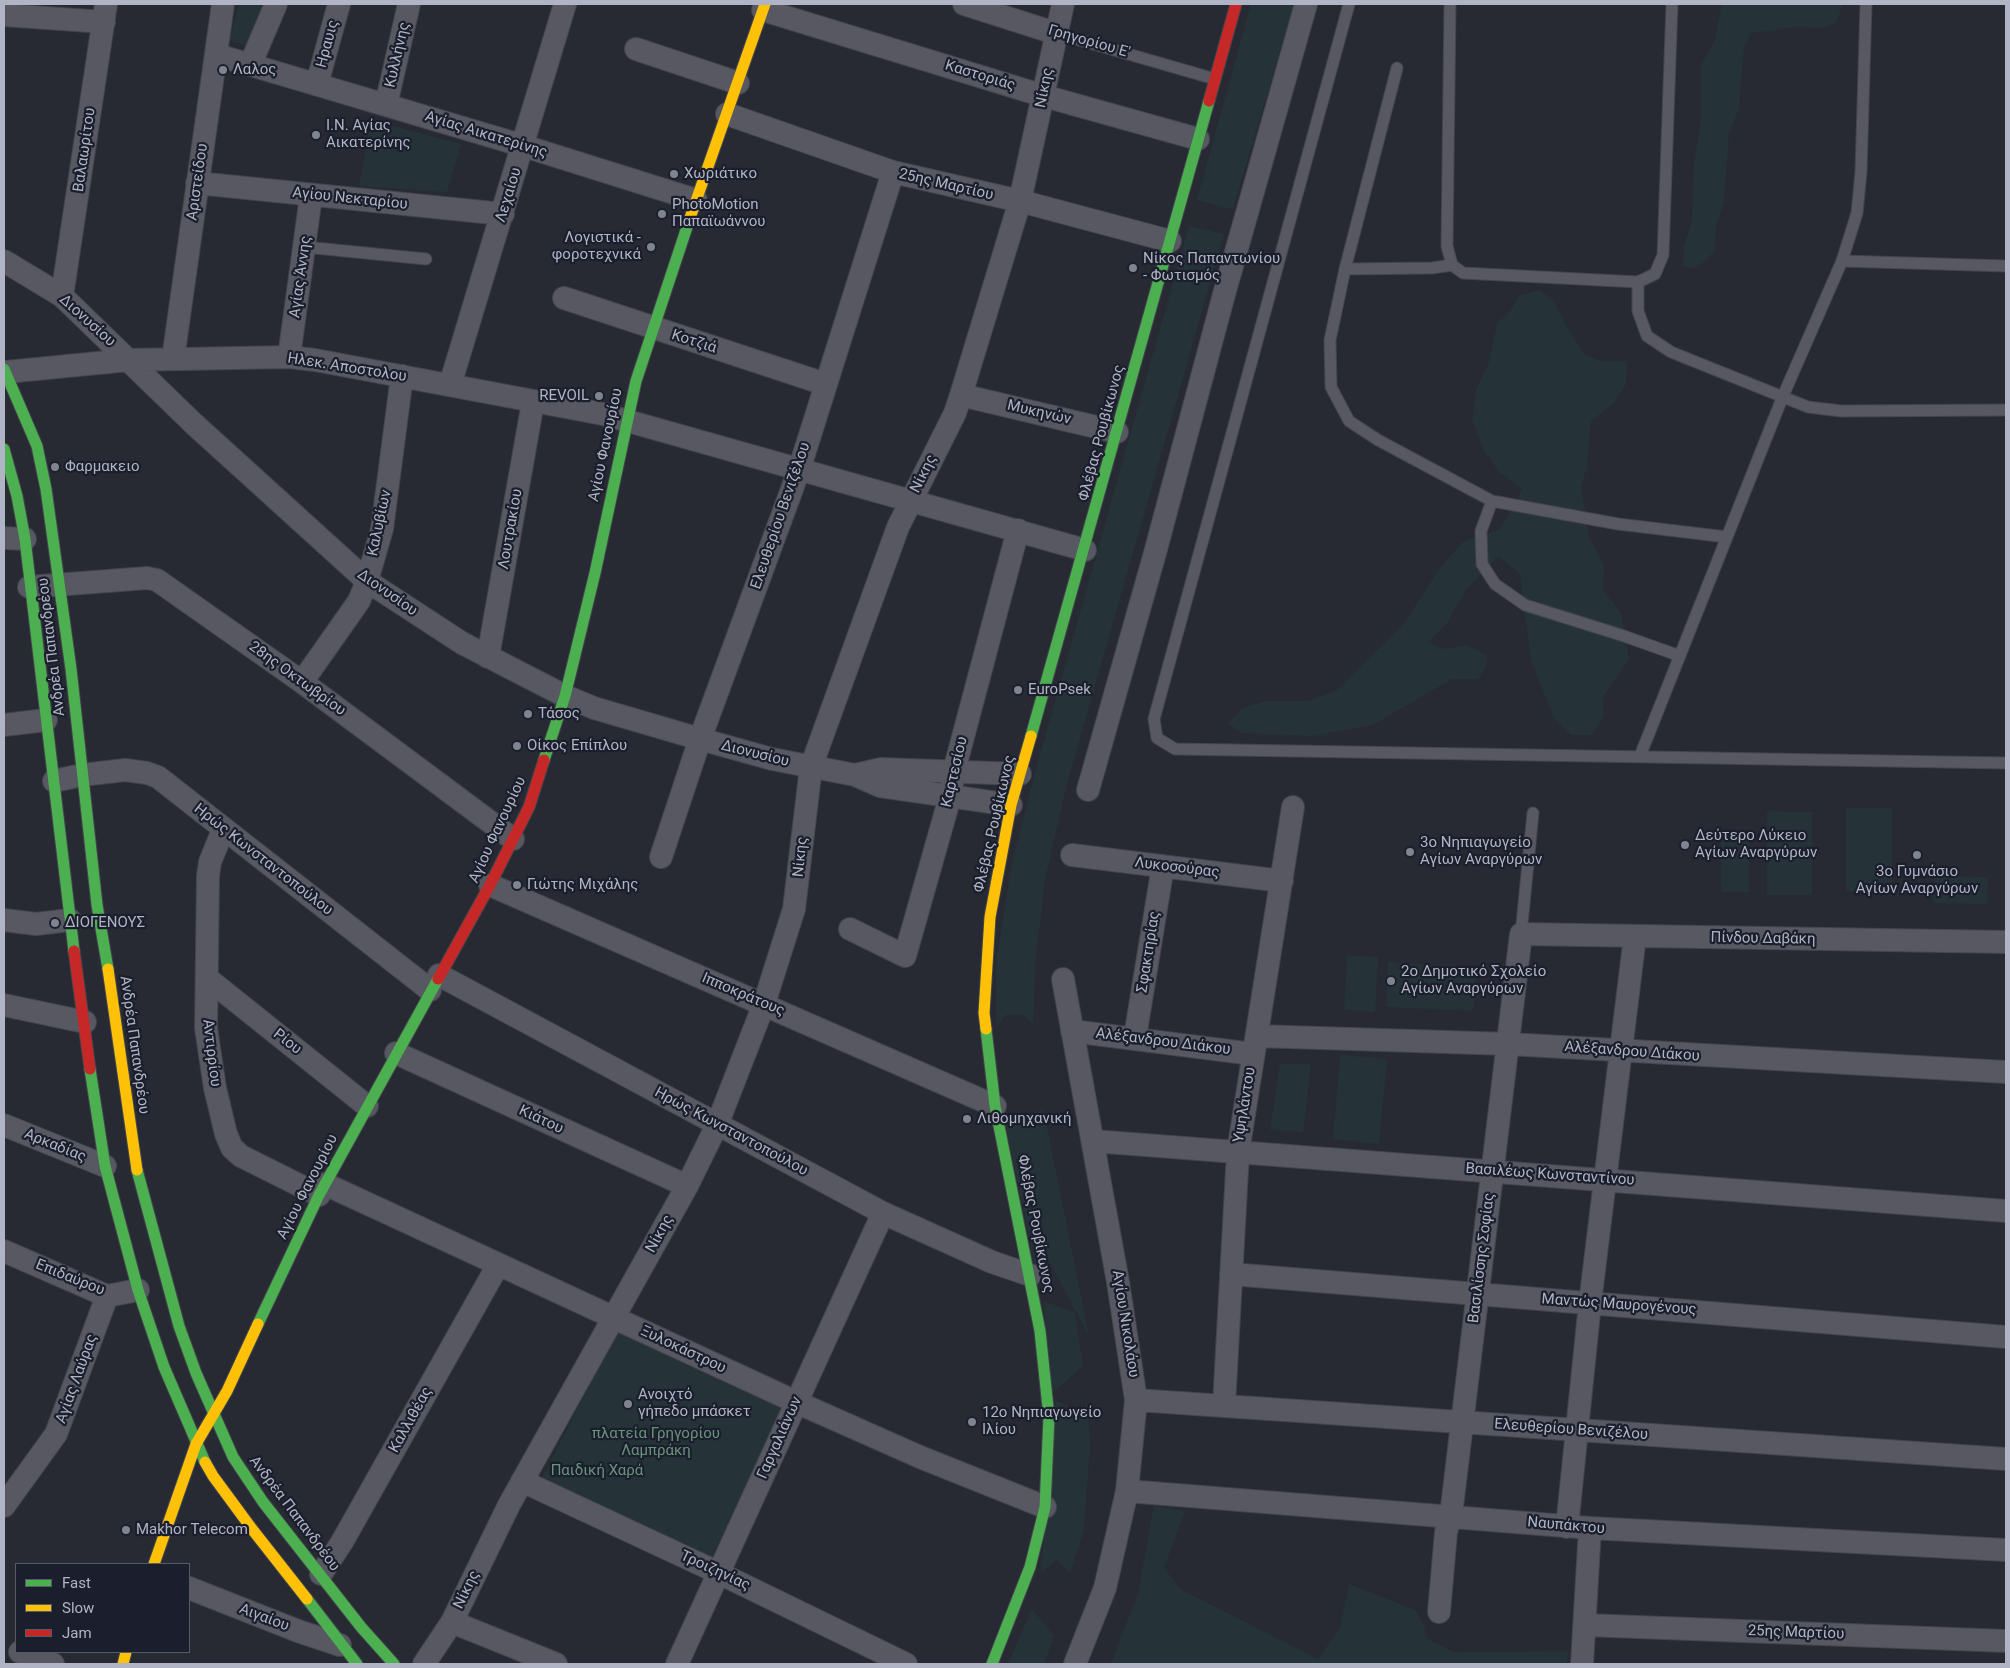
<!DOCTYPE html>
<html>
<head>
<meta charset="utf-8">
<style>
  body { margin:0 }
  #map { position:relative; width:2010px; height:1668px; overflow:hidden; background:#272a33; font-family:Roboto,sans-serif }
  canvas { display:block }
  .frame { position:absolute; inset:0; border:5px solid #b0b4c4; pointer-events:none }
  .legend { position:absolute; left:15px; top:1563px; width:175px; height:90px; box-sizing:border-box; background:#1b1f2d; border:1px solid #575b69; margin:0; padding:6px 9px; list-style:none; font-size:15px; color:#b0b4c4 }
  .legend li { display:flex; align-items:center; gap:10px; height:25px }
  .legend b { width:25px; border:1px solid #575b69 }
</style>
</head>
<body>
<div id="map">
<canvas width="2010" height="1668"></canvas>
<div class="frame"></div>
<ul class="legend">
<li><b style="height:6px;background:#4caf50"></b>Fast</li>
<li><b style="height:6px;background:#ffc107"></b>Slow</li>
<li><b style="height:6px;background:#c62828"></b>Jam</li>
</ul>
</div>
<script>
const c = document.querySelector('canvas').getContext('2d');
c.lineJoin = 'round';
function fill(path, color) {
  c.fillStyle = color;
  c.fill(path, 'evenodd');
}
function shape(rows) {
  const path = new Path2D();
  for (const r of rows) {
    path.moveTo(r[0], r[1]);
    for (let i = 2; i < r.length; i += 2) path.lineTo(r[i], r[i + 1]);
  }
  return path;
}
function stroke(path, color, width, dash) {
  c.strokeStyle = color;
  c.lineWidth = width;
  c.lineCap = dash ? 'butt' : 'round';
  c.setLineDash(dash || []);
  c.stroke(path);
}
function drawText(font, color, halo, rows, align = 'center') {
  c.font = font + ' Roboto,sans-serif';
  c.lineWidth = 4.5;
  c.setLineDash([]);
  c.textBaseline = 'middle';
  c.strokeStyle = halo;
  c.fillStyle = color;
  for (const [text, x, y, turn = 0] of rows) {
    c.save();
    c.translate(x, y);
    c.rotate((+turn || 0) * Math.PI / 180);
    c.textAlign = isNaN(turn) ? turn : align;
    if (halo) c.strokeText(text, 0, 0);
    c.fillText(text, 0, 0);
    c.restore();
  }
}
fill(shape([
  [239,4,262,4,263,9,247,45,232,42,230,38],
  [1251,4,1294,4,1233,209,1197,200],
  [1722,4,1843,4,1836,23,1822,28,1797,27,1751,33,1744,47,1739,109,1729,133,1724,202,1716,226,1715,251,1697,268,1683,267,1684,246,1692,221,1694,166,1701,118,1701,65,1715,40],
  [371,120,461,144,447,192,359,186],
  [1189,226,1224,234,1068,780,1045,879,1035,967,1033,1025,1023,1014,1006,1015,996,1027,996,962,1012,863,1035,773],
  [1540,290,1555,302,1563,320,1584,354,1602,362,1627,361,1626,384,1614,403,1591,421,1587,467,1581,487,1589,536,1604,566,1603,590,1622,615,1629,660,1603,696,1604,716,1592,735,1571,735,1554,718,1531,661,1520,574,1498,556,1464,592,1448,622,1428,642,1444,649,1466,645,1487,656,1487,666,1478,679,1452,679,1373,725,1312,736,1241,733,1228,723,1243,708,1266,701,1308,701,1336,691,1402,626,1442,565,1463,542,1500,529,1522,489,1499,472,1483,449,1472,420,1476,390,1489,362,1497,324,1511,310,1520,295],
  [1846,808,1892,808,1892,892,1846,891],
  [1767,811,1812,812,1812,895,1767,895],
  [1721,839,1749,839,1749,892,1721,892],
  [1934,876,1988,877,1987,904,1933,903],
  [1347,955,1378,957,1375,1012,1344,1010],
  [1388,962,1476,967,1473,1011,1386,1007],
  [1340,1055,1387,1059,1379,1144,1333,1139],
  [1280,1064,1311,1064,1303,1132,1270,1130],
  [1043,1108,1089,1336,1049,1261,1036,1268,1003,1113,1015,1122,1032,1121],
  [1043,1301,1075,1312,1083,1366,1053,1392],
  [617,1332,782,1409,711,1559,540,1482],
  [1087,1400,1090,1446,1084,1530,1070,1573,1057,1560,1041,1572,1056,1401,1082,1413],
  [1154,1506,1185,1511,1164,1568,1182,1590,1318,1659,1340,1628,1349,1584,1415,1610,1424,1624,1426,1638,1454,1652,1568,1651,1567,1664,1111,1664,1138,1593],
  [1032,1609,1054,1636,1044,1664,1008,1664]
]), '#253339');
const lane = shape([
  [1349,4,1154,719,1157,738,1175,749,2006,763],
  [1450,4,1447,246,1452,265,1463,273,1638,282,1655,274,1663,255,1672,4],
  [1055,33,1215,79],
  [305,247,426,259],
  [1842,261,2006,266],
  [1452,265,1432,268,1345,269,1330,340,1331,387,1349,421,1378,440,1492,501,1481,531,1482,564,1495,584,1525,605,1624,636,1680,656],
  [1345,269,1397,68],
  [1638,282,1638,311,1647,336,1671,352,1808,407,1841,411,2006,410],
  [1492,501,1618,524,1727,537],
  [1640,756,1783,396,1842,261,1857,213,1861,172,1866,4],
  [1521,934,1533,813]
]);
const street = shape([
  [964,4,1055,33],
  [763,10,1044,96,1198,139],
  [4,15,104,22],
  [636,49,738,83],
  [217,55,524,146,696,200],
  [251,63,276,4],
  [317,84,339,4],
  [386,105,409,4],
  [727,114,893,172,1020,201,1170,241],
  [197,183,503,214],
  [4,261,62,296,194,424,367,581,462,643,565,696,594,708,700,739,772,759,855,775,880,786,1011,805],
  [62,296,106,4],
  [564,298,825,384],
  [289,357,311,196],
  [173,359,223,4],
  [6,372,129,360,289,357,315,360,603,414,1085,550],
  [450,385,565,4],
  [961,395,1117,432],
  [4,538,25,539],
  [29,587,147,578,157,580,302,682,513,839],
  [488,657,533,402],
  [302,682,359,601,367,581,382,529,402,376],
  [4,725,46,720],
  [855,775,881,769,1020,774],
  [54,781,82,775,125,770,147,773,158,777,430,990],
  [1088,790,1155,553,1223,298,1306,4],
  [223,830,210,862,208,876,206,1028,215,1088,226,1134,232,1148,241,1156,319,1195],
  [1072,855,1282,881],
  [661,857,700,739,799,470,893,172],
  [490,885,995,1106],
  [4,920,36,924,70,920],
  [850,929,905,956,950,797,954,771,1018,530],
  [439,975,883,1213,992,1262,1030,1275],
  [207,978,367,1106],
  [1063,979,1118,1282,1136,1400,1127,1491,1105,1588,1075,1664],
  [4,1005,85,1022],
  [1072,1031,1253,1054],
  [1257,1036,1509,1044,2006,1072],
  [1135,1037,1163,866],
  [396,1053,687,1186],
  [4,1125,105,1166],
  [1093,1141,2006,1211],
  [325,1184,796,1402,920,1457,1045,1507],
  [4,1251,107,1296,138,1290],
  [1231,1274,2006,1337],
  [1136,1400,2006,1459],
  [1224,1405,1238,1152,1293,807],
  [522,1481,719,1573,906,1664],
  [1127,1491,1590,1528,2006,1550],
  [4,1506,56,1434,107,1296],
  [1567,1527,1590,1303,1635,936],
  [321,1574,342,1542,498,1265],
  [189,1588,298,1631,340,1645],
  [1439,1612,1446,1532,1451,1515,1521,934,2006,942],
  [452,1622,556,1664],
  [1585,1625,2006,1641],
  [20,1652,53,1664],
  [424,1664,452,1622,509,1505,687,1186,717,1125,764,1004,794,909,811,767,898,527,955,413,961,395,1020,201,1063,4],
  [677,1664,883,1213],
  [1582,1664,1590,1528]
]);
const fast = shape([
  [4,369,37,446,46,489,71,669,97,905,108,969],
  [4,449,17,496,25,539,74,951],
  [1031,736,1209,101],
  [544,760,565,696,595,573,636,381,690,218],
  [986,1029,995,1106,1040,1331,1049,1417,1045,1507,1030,1567,992,1664],
  [90,1069,105,1166,138,1290,164,1367,205,1462],
  [137,1170,179,1326,196,1373,233,1457,263,1502,361,1627,394,1664],
  [258,1324,319,1195,438,979],
  [307,1599,357,1664]
]);
const slow = shape([
  [690,218,765,4],
  [108,969,137,1170],
  [986,1029,984,1013,990,917,1011,805,1031,736],
  [205,1462,213,1476,252,1529,307,1599],
  [154,1564,196,1444,227,1391,258,1324],
  [123,1664,126,1652]
]);
const jam = shape([
  [1209,101,1236,4],
  [74,951,90,1069],
  [438,979,490,885,529,807,544,760]
]);
stroke(lane, '#43454c', 13);
stroke(street, '#43454c', 24);
stroke(fast, '#43454c', 13);
stroke(slow, '#43454c', 13);
stroke(jam, '#43454c', 13);
stroke(lane, '#575861', 11);
stroke(street, '#575861', 22);
stroke(fast, '#4caf50', 11);
stroke(slow, '#ffc107', 11);
stroke(jam, '#c62828', 11);
for (const [x, y, r, color] of [
  [223,70,5,"#808491"],
  [316,135,5,"#808491"],
  [674,174,5,"#808491"],
  [662,214,5,"#808491"],
  [651,247,5,"#808491"],
  [1133,268,5,"#808491"],
  [599,396,5,"#808491"],
  [55,467,5,"#808491"],
  [1018,690,5,"#808491"],
  [528,714,5,"#808491"],
  [517,746,5,"#808491"],
  [1685,845,5,"#808491"],
  [1410,852,5,"#808491"],
  [1917,855,5,"#808491"],
  [517,885,5,"#808491"],
  [55,923,5,"#808491"],
  [1391,981,5,"#808491"],
  [967,1119,5,"#808491"],
  [628,1404,5,"#808491"],
  [972,1422,5,"#808491"],
  [126,1530,5,"#808491"]
]) {
  const dot = new Path2D();
  dot.arc(x, y, r, 0, 2 * Math.PI);
  c.fillStyle = color;
  c.fill(dot);
  stroke(dot, '#1b1f2d', 2);
}
drawText('15px', '#b0b4c4', '#1b1f2d', [
  ["Γρηγορίου Ε'",1089,42,16],
  ["Ηραυις",328,44,-75],
  ["Κυλλήνης",398,55,-77],
  ["Καστοριάς",980,76,17],
  ["Νίκης",1045,88,-79],
  ["Αγίας Αικατερίνης",486,135,17],
  ["Βαλαωρίτου",85,150,-82],
  ["Αριστείδου",198,182,-82],
  ["25ης Μαρτίου",946,185,13],
  ["Λεχαίου",509,195,-73],
  ["Αγίου Νεκταρίου",350,199,6],
  ["Αγίας Άννης",301,277,-82],
  ["Διονυσίου",87,321,42],
  ["Κοτζιά",694,342,18],
  ["Ηλεκ. Αποστολου",347,368,9],
  ["Μυκηνών",1039,413,13],
  ["Φλέβας Ρουβίκωνος",1102,433,-75],
  ["Αγίου Φανουρίου",606,445,-78],
  ["Νίκης",924,474,-63],
  ["Ελευθερίου Βενιζέλου",781,516,-71],
  ["Καλυβίων",380,523,-78],
  ["Λουτρακίου",511,529,-80],
  ["Διονυσίου",387,593,35],
  ["Ανδρέα Παπανδρέου",52,647,-97],
  ["28ης Οκτωβρίου",297,679,36],
  ["Διονυσίου",755,754,14],
  ["Καρτεσίου",955,772,-77],
  ["Φλέβας Ρουβίκωνος",995,824,-77],
  ["Αγίου Φανουρίου",498,830,-65],
  ["Νίκης",801,857,-84],
  ["Ηρώς Κωνσταντοπούλου",263,860,38],
  ["Λυκοσούρας",1177,868,7],
  ["Πίνδου Δαβάκη",1763,939,1],
  ["Σφακτηρίας",1149,952,-81],
  ["Ιπποκράτους",743,995,23],
  ["Ρίου",287,1042,38],
  ["Αλέξανδρου Διάκου",1163,1042,7],
  ["Ανδρέα Παπανδρέου",134,1045,82],
  ["Αλέξανδρου Διάκου",1632,1052,4],
  ["Αντιρρίου",211,1053,83],
  ["Υψηλάντου",1245,1105,-81],
  ["Κιάτου",541,1120,25],
  ["Ηρώς Κωνσταντοπούλου",731,1132,28],
  ["Αρκαδίας",55,1146,22],
  ["Βασιλέως Κωνσταντίνου",1550,1175,4],
  ["Αγίου Φανουρίου",308,1187,-63],
  ["Φλέβας Ρουβίκωνος",1035,1224,79],
  ["Νίκης",660,1234,-61],
  ["Βασιλίσσης Σοφίας",1482,1258,-83],
  ["Επιδαύρου",70,1278,22],
  ["Μαντώς Μαυρογένους",1619,1305,4],
  ["Αγίου Νικολάου",1125,1324,81],
  ["Ξυλοκάστρου",683,1350,25],
  ["Αγίας Λαύρας",77,1379,-70],
  ["Καλλιθέας",411,1420,-61],
  ["Ελευθερίου Βενιζέλου",1571,1430,4],
  ["Γαργαλιάνων",780,1438,-66],
  ["Ανδρέα Παπανδρέου",294,1514,53],
  ["Ναυπάκτου",1566,1526,5],
  ["Τροιζηνίας",715,1571,25],
  ["Νίκης",467,1590,-64],
  ["Αιγαίου",264,1618,21],
  ["25ης Μαρτίου",1796,1633,2]
]);
drawText('15px', '#b0b4c4', '#1b1f2d', [
  ["Λαλος",233,70],
  ["Ι.Ν. Αγίας",326,126],
  ["Αικατερίνης",326,143],
  ["Χωριάτικο",684,174],
  ["PhotoMotion",672,205],
  ["Παπαϊωάννου",672,222],
  ["Λογιστικά -",641,238,"right"],
  ["φοροτεχνικά",641,255,"right"],
  ["Νίκος Παπαντωνίου",1143,259],
  ["- Φωτισμός",1143,276],
  ["REVOIL",589,396,"right"],
  ["Φαρμακειο",65,467],
  ["EuroPsek",1028,690],
  ["Τάσος",538,714],
  ["Οίκος Επίπλου",527,746],
  ["Δεύτερο Λύκειο",1695,836],
  ["Αγίων Αναργύρων",1695,853],
  ["3ο Νηπιαγωγείο",1420,843],
  ["Αγίων Αναργύρων",1420,860],
  ["3ο Γυμνάσιο",1917,872,"center"],
  ["Αγίων Αναργύρων",1917,889,"center"],
  ["Γιώτης Μιχάλης",527,885],
  ["ΔΙΟΓΕΝΟΥΣ",65,923],
  ["2ο Δημοτικό Σχολείο",1401,972],
  ["Αγίων Αναργύρων",1401,989],
  ["Λιθομηχανική",977,1119],
  ["Ανοιχτό",638,1395],
  ["γήπεδο μπάσκετ",638,1412],
  ["12ο Νηπιαγωγείο",982,1413],
  ["Ιλίου",982,1430],
  ["Makhor Telecom",136,1530]
], 'left');
drawText('15px', '#69947b', '#1b1f2d', [
  ["πλατεία Γρηγορίου",656,1434],
  ["Λαμπράκη",656,1451],
  ["Παιδική Χαρά",597,1471]
]);
</script>
</body>
</html>
